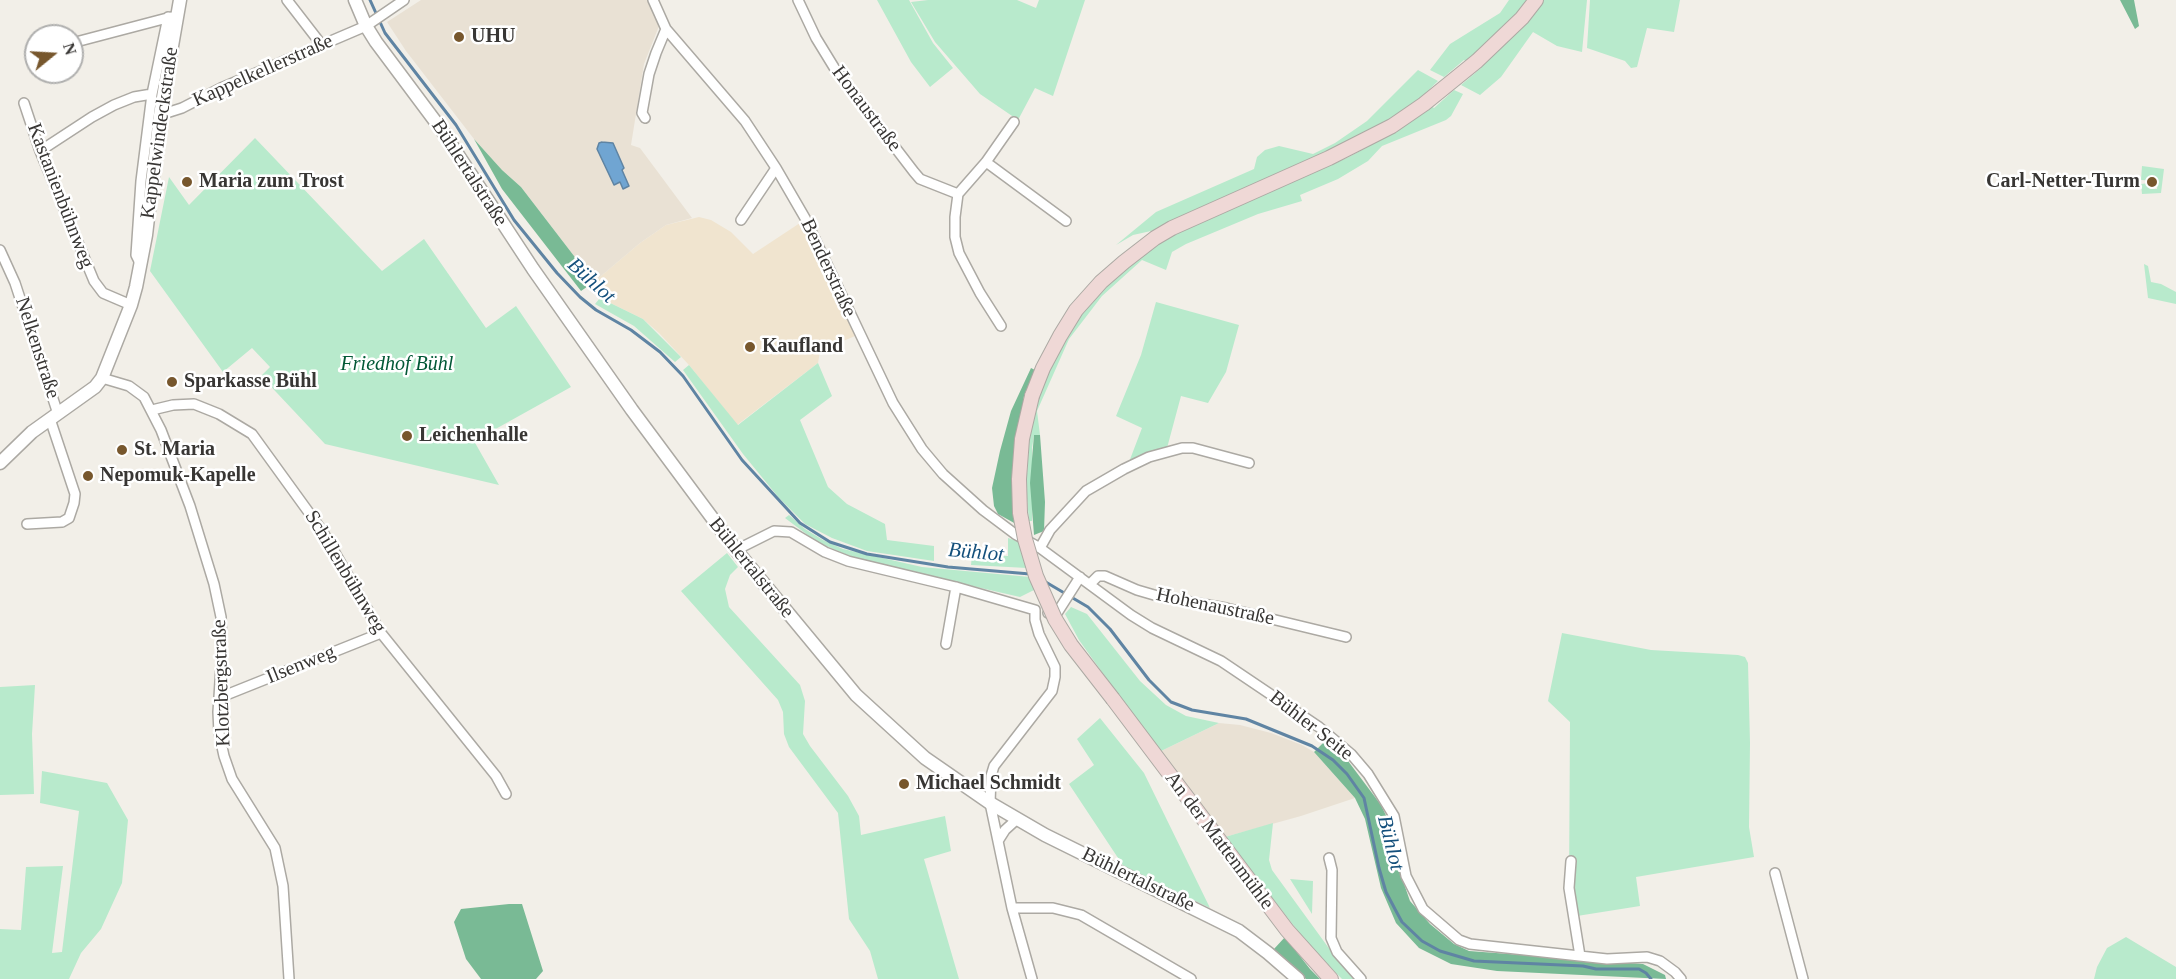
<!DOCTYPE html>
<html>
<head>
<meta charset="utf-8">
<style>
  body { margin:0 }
  #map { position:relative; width:2176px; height:979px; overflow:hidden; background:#f2efe8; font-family:"Times New Roman",serif }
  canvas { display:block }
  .north { position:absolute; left:24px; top:24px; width:60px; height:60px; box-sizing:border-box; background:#fff; border:2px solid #afafae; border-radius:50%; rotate:72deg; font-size:16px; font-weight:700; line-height:24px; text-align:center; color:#383634 }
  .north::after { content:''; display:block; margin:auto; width:21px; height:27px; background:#77572d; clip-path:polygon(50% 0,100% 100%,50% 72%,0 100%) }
</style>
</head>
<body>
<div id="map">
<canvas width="2176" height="979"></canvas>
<div class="north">N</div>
</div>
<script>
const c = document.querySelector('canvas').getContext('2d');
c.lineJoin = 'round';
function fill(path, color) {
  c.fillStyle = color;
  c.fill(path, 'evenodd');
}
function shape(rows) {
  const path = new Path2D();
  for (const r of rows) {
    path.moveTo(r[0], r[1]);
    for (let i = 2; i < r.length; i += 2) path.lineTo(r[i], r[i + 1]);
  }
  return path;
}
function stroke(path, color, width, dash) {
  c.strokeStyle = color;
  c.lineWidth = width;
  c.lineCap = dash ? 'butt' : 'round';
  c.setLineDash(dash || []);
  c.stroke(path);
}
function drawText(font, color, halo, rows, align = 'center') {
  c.font = font + ' "Times New Roman",serif';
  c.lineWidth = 5;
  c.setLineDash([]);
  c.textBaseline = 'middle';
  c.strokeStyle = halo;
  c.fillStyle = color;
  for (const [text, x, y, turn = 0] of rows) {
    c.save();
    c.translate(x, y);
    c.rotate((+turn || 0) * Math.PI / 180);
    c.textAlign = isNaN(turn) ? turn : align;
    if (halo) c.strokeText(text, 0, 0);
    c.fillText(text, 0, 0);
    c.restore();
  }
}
fill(shape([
  [699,217,711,220,731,232,753,254,803,221,855,336,820,351,818,363,737,425,689,365,659,333,643,319,600,298,588,287,640,243,666,225]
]), '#f0e4cf');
fill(shape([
  [421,0,647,0,659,26,644,64,631,145,640,148,692,218,666,225,640,243,594,282,521,187,502,170,474,139,406,51,387,22],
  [1219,723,1240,725,1271,733,1302,745,1314,752,1355,798,1301,816,1225,837,1159,752]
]), '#e9e1d4');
fill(shape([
  [877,0,909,0,933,43,953,68,930,87,911,62],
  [928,0,1017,0,1036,8,1039,0,1085,0,1053,96,1035,88,1018,120,980,94,935,42,911,2],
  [1509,0,1530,0,1467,62,1464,60,1444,77,1430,70,1450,44,1500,13],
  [1544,0,1587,0,1582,52,1557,46,1533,32,1501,77,1480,95,1461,85,1481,68,1480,67,1522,27],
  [1590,0,1680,0,1674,32,1647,28,1637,67,1631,68,1625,61,1587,48],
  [1418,70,1438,81,1409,109,1349,143,1160,229,1133,235,1116,245,1156,212,1254,169,1257,157,1265,150,1279,146,1313,154,1335,143,1367,121],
  [1454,90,1463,94,1451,116,1446,120,1382,146,1368,161,1338,179,1300,195,1302,201,1258,214,1186,244,1172,252,1166,270,1142,260,1102,296,1069,339,1037,411,1040,435,1034,435,1032,448,1032,521,1029,521,1026,487,1030,434,1034,411,1048,371,1082,313,1116,276,1163,241,1177,233,1349,157,1397,131,1431,106,1434,108],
  [255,138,382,271,424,239,486,328,516,306,571,387,474,441,499,485,325,444,261,376,270,367,252,348,223,372,150,271,169,177,189,205],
  [2142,166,2164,169,2161,193,2142,194,2141,184,2149,183,2150,189,2157,189,2158,181,2141,180],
  [2144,264,2148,266,2151,282,2161,284,2176,292,2176,304,2148,298],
  [600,298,643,319,681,357,675,362,634,326,595,304],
  [1156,302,1239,325,1226,372,1208,403,1181,396,1167,448,1129,462,1142,428,1116,416,1141,355],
  [818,363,832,396,800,420,828,487,847,504,885,524,887,540,934,546,934,561,867,551,832,538,805,524,779,498,743,454,683,370,689,365,738,425],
  [789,515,805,529,823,540,843,549,922,567,1030,577,1034,590,1020,597,872,563,845,554,817,542,785,518],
  [1008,538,1020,542,1027,568,971,565,972,555,1008,556],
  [727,553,738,567,730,575,725,589,729,607,800,685,805,701,803,734,810,746,848,796,859,816,861,835,945,816,951,851,924,859,959,979,878,979,870,951,849,919,838,813,789,747,784,734,783,712,778,700,681,591],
  [1071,607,1087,614,1140,681,1166,705,1186,716,1219,723,1159,752,1079,640,1065,614],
  [1562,633,1651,650,1738,655,1745,657,1748,663,1750,743,1749,827,1754,857,1636,877,1640,906,1577,916,1569,888,1570,722,1548,701],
  [35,685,32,734,34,794,0,795,0,687],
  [1100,718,1144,773,1210,908,1124,867,1069,784,1094,765,1077,739],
  [42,771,107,783,128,820,122,883,101,929,81,953,69,979,0,979,0,929,21,930,26,867,63,866,52,953,62,952,79,811,40,803],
  [1273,823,1269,860,1272,870,1328,947,1359,979,1342,979,1308,944,1225,837],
  [1290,879,1313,881,1312,914],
  [2126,937,2176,967,2176,979,2094,979,2097,967,2107,948]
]), '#b8eacc');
fill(shape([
  [2120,0,2134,0,2139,26,2135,29],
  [474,139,502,170,521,187,594,282,581,291,502,189],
  [1031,368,1035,370,1024,396,1014,472,1013,499,1016,524,998,514,994,506,992,488,1000,451,1011,411],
  [1034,435,1040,435,1045,502,1044,531,1034,535,1030,483],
  [1323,743,1348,761,1381,805,1391,826,1403,881,1410,901,1430,924,1454,944,1469,951,1643,964,1665,975,1666,979,1497,971,1451,964,1419,948,1396,923,1381,888,1365,819,1355,798,1314,752],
  [509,904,522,904,543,971,536,979,481,979,466,959,454,922,461,909],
  [1285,937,1310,969,1320,979,1306,979,1274,949]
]), '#79ba95');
const water = shape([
  [602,142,613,143,624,168,622,170,629,186,623,189,620,182,614,185,597,149,599,143,602,142]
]);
fill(water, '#70a5d2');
stroke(water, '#5f84a3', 1.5);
stroke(shape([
  [370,0,385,33,456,125,514,220,557,273,580,297,596,310,631,330,660,352,683,376,742,460,800,523,830,542,867,554,948,567,1030,574],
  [1044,581,1088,607,1110,629,1149,680,1171,702,1192,710,1246,719,1312,746,1333,760,1347,774,1364,798,1379,868,1386,892,1396,911,1402,922,1422,941,1440,951,1474,961,1583,966,1596,969,1639,969,1646,973,1651,979]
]), '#5f84a3', 3);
const minor = shape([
  [287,0,321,44],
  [653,0,666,29,745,121,776,168,805,218,893,403,922,449,943,474,983,510,1015,534,1040,548,1131,615,1152,628,1221,661,1319,727,1351,754,1368,774,1394,816,1406,876,1423,909,1459,940,1470,944,1607,959,1647,957,1660,961,1675,972,1681,979],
  [798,0,816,38,835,69,914,172,920,179,958,194],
  [72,43,171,17],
  [24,103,40,151,94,281,103,293,131,305],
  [160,115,182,108,221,88,366,26,404,0],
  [645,118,642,113,649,74,656,53,666,29],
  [40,151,92,117,114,105,134,97,152,94],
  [986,162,1066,221],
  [741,220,776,168],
  [0,250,15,283,58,414],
  [141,265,136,255,141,181,152,94,168,17],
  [1001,326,980,293,959,253,955,237,955,217,958,194,986,162,1014,122],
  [102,378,129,386,144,397,161,430,190,506,214,584,221,617,222,652,218,712,219,733,224,756,232,779,275,848,283,886,289,979],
  [152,410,173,405,194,404,219,414,252,434,323,532,381,633,496,776,506,794],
  [27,524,62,522,69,518,74,503,75,494,50,419],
  [1040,548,1050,530,1086,491,1124,469,1149,457,1182,448,1193,448,1249,463],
  [736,550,774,531,791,532,825,552,848,561,956,587,1035,610,1035,620,1039,634,1055,667,1055,677,1052,691,994,766,991,776,990,803,1012,908,1032,979],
  [1090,584,1098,576,1105,576,1137,590,1161,597,1226,608,1346,637],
  [1048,613,1057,613,1080,577],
  [946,644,956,587],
  [221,697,381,633],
  [998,841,1005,830,1016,820],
  [1329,858,1332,870,1331,938,1337,952,1361,979],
  [1571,861,1569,888,1580,956],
  [1775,873,1803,979],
  [1012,908,1053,908,1081,915,1191,979]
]);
const tertiary = shape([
  [355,0,366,26,376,42,441,129,533,269,632,410,736,550,856,695,925,758,990,803,1045,835,1239,931,1268,953,1298,979],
  [0,463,32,432,95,387,102,378,131,305,136,287,146,235,160,115,180,0]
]);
const secondary = shape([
  [1032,396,1043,368,1060,336,1076,310,1101,282,1124,262,1155,238,1172,228,1329,158,1392,126,1424,104,1477,61,1522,18,1536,0],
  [1113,699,1287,930,1331,979]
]);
stroke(minor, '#aca9a3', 12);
stroke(tertiary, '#aca9a3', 15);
stroke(secondary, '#aca9a3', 16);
stroke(minor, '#fff', 9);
stroke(tertiary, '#fff', 12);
stroke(secondary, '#efd8d6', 14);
const secondaryBridge = shape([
  [1032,396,1022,439,1019,479,1020,513,1025,539,1036,576,1055,619,1071,645,1113,699]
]);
stroke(secondaryBridge, '#aca9a3', 16, []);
stroke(secondaryBridge, '#efd8d6', 14);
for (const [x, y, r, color] of [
  [459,37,6,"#77572d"],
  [187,182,6,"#77572d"],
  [2152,182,6,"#77572d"],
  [750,347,6,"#77572d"],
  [172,382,6,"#77572d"],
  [407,436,6,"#77572d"],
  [122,450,6,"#77572d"],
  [88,476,6,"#77572d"],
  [904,784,6,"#77572d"]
]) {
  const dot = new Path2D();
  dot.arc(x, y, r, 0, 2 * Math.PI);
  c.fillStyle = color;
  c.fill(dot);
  stroke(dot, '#fff', 2);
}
drawText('bold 20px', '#383634', '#fff', [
  ["UHU",471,37],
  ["Maria zum Trost",199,182],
  ["Carl-Netter-Turm",2140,182,"right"],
  ["Kaufland",762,347],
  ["Sparkasse Bühl",184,382],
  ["Leichenhalle",419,436],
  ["St. Maria",134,450],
  ["Nepomuk-Kapelle",100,476],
  ["Michael Schmidt",916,784]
], 'left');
drawText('20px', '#383634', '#fff', [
  ["Kappelkellerstraße",263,71,-24],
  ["Honaustraße",866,109,53],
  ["Kappelwindeckstraße",160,133,-82],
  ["Bühlertalstraße",469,173,57],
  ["Kastanienbühnweg",60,196,69],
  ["Benderstraße",828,268,65],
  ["Nelkenstraße",37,348,72],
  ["Bühlertalstraße",751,568,51],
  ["Schillenbühnweg",345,572,59],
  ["Hohenaustraße",1215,607,12],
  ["Ilsenweg",301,665,-22],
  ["Klotzbergstraße",222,683,-92],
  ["Bühler Seite",1311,726,38],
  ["An der Mattenmühle",1219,841,53],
  ["Bühlertalstraße",1138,880,26]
]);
drawText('italic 20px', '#025836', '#fff', [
  ["Friedhof Bühl",397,365]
]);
drawText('italic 21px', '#14507c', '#fff', [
  ["Bühlot",591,281,42],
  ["Bühlot",976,553,5],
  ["Bühlot",1390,843,76]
]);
</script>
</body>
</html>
